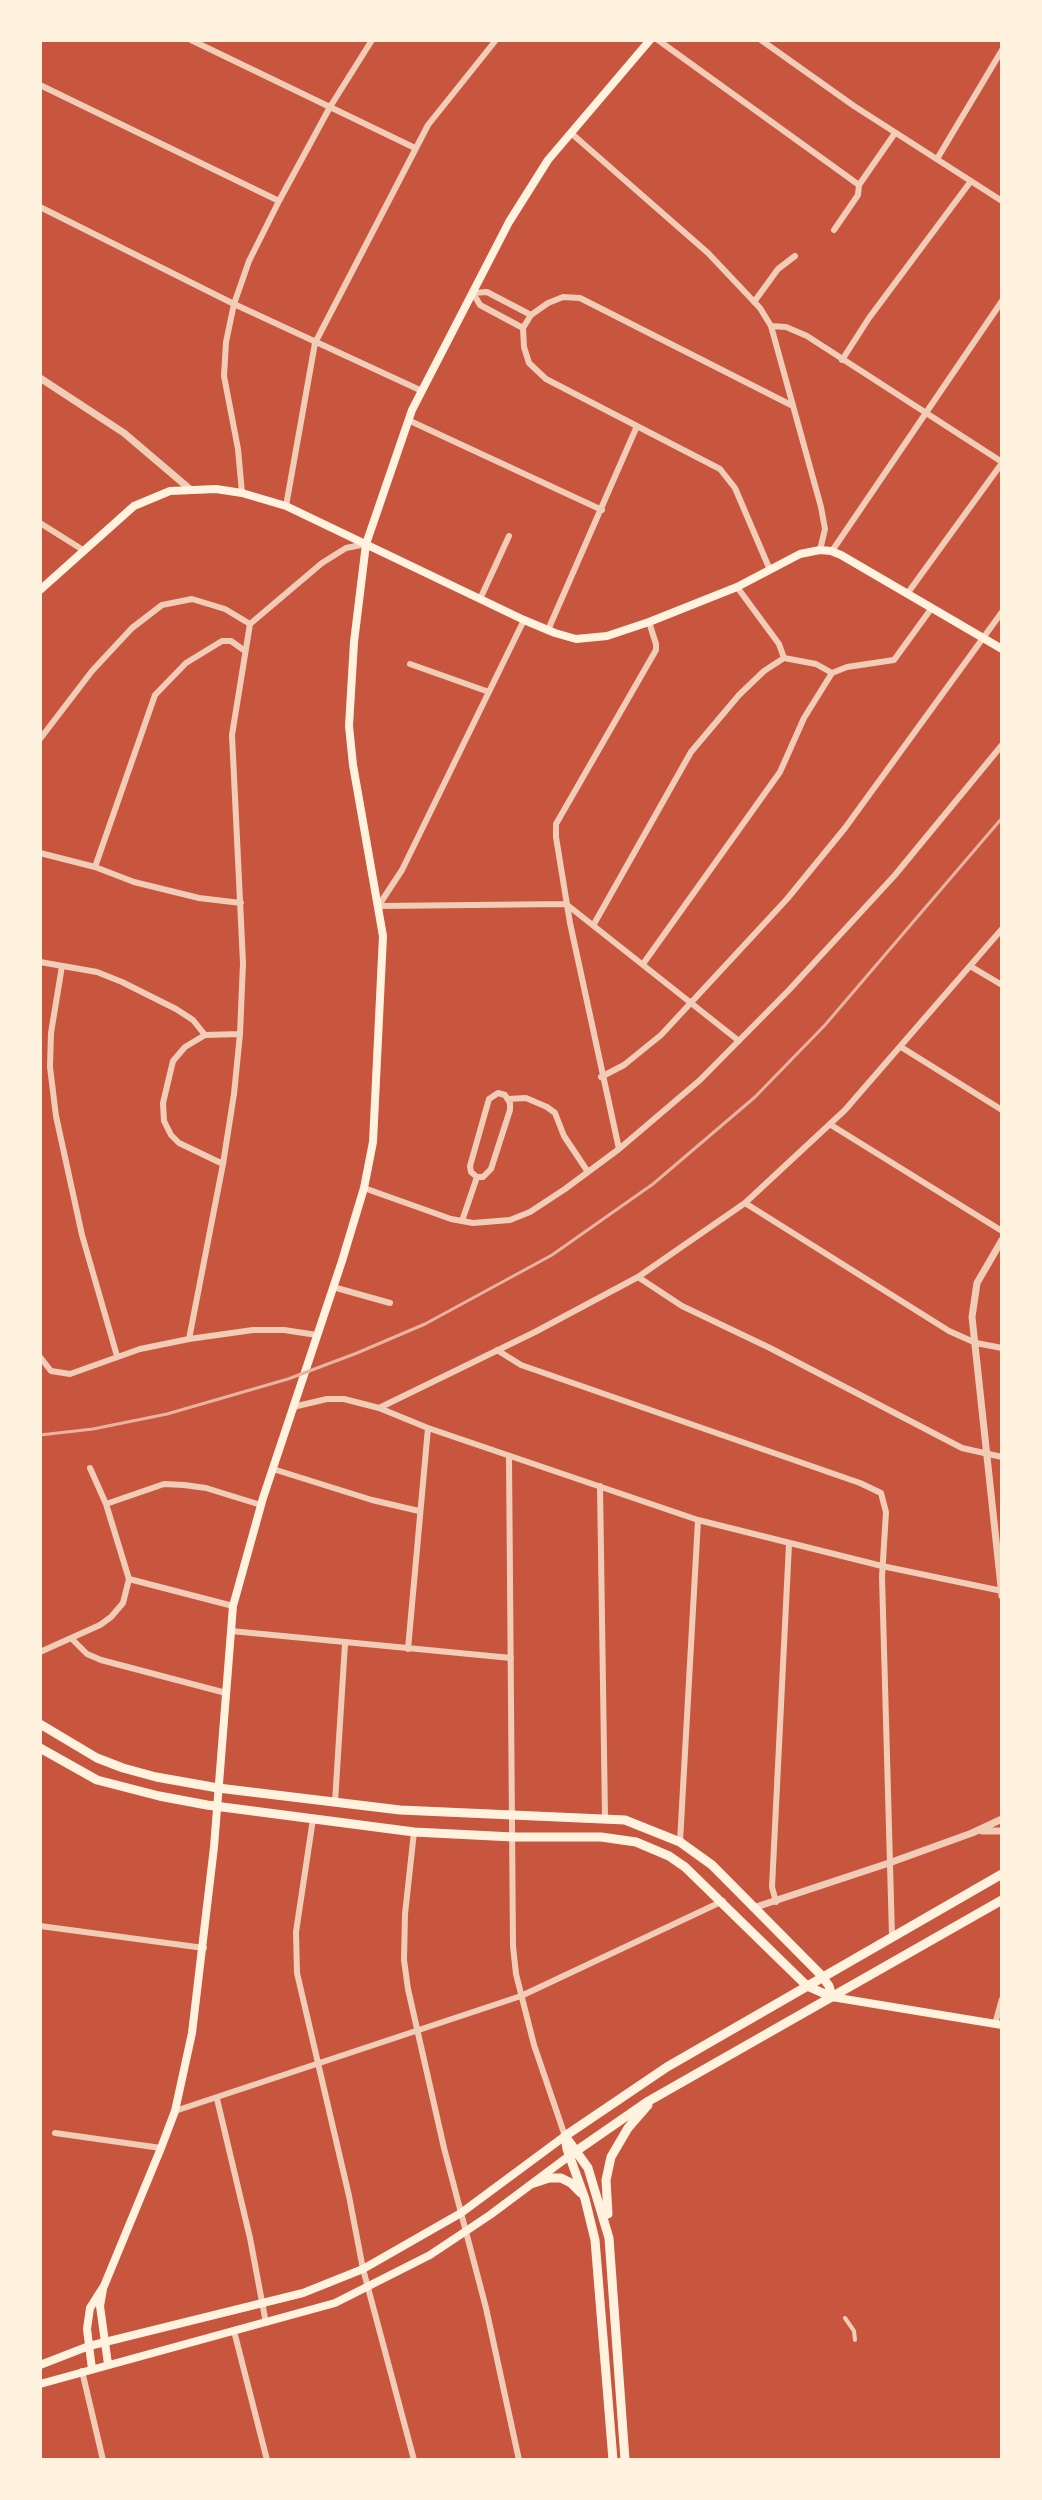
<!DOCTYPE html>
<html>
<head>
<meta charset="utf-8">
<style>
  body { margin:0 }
  #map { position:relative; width:1042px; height:2500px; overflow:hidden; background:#c8553d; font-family:Mulish,sans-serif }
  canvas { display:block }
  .frame { position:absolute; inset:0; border:42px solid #fff3e0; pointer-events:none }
</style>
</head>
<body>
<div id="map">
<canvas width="1042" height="2500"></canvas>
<div class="frame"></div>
</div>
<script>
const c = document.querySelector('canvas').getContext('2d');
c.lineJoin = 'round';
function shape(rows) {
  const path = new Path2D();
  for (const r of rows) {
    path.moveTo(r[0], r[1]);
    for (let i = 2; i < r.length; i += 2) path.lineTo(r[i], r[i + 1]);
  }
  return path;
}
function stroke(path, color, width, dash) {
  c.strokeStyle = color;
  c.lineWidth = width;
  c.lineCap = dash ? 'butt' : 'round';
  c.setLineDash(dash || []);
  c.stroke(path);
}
stroke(shape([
  [845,2318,854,2331,855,2340]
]), '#f1ccb7', 4);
stroke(shape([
  [191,40,415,148],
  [658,40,859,185],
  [761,40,854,106,1002,201],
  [40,85,279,201],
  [571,133,708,253,760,308,771,326,821,507,825,529,820,550],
  [937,159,1002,50],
  [40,207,234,304,422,391],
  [834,230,858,195,859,185,895,133],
  [754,302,778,269,795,256],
  [531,315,487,292,473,293,480,305,523,328,524,347,529,363,546,379,720,469,735,488,770,570],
  [771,326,786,327,807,336,1002,462],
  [523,328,531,315,548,303,563,297,580,298,791,405],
  [842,360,869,318,971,181],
  [408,420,602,510],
  [242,493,238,449,224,376,226,342,234,304,249,261,279,201,330,107,372,40],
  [286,506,315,343,428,125,496,40],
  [40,523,83,550],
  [832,551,1002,301],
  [737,587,779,644,784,658],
  [907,594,1002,463],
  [481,597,509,536],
  [548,630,637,426],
  [784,658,816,664,832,673],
  [410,664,489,692],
  [832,673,847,667,894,660,931,609],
  [40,739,92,671,132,628,162,605,192,599,225,609,250,624],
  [40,853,95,867,134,882,199,898,241,903],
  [95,867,155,695,186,663,222,641,231,641,245,651],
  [379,905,402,870,524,620],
  [379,906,566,904,739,1041],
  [594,924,691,752,739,695,764,671,784,658],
  [40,962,97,972,122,982,176,1009,193,1020,205,1035,240,1034],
  [643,964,780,772,804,718,832,673],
  [62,966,51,1033,50,1067,56,1116,82,1235,117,1356],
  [970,966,1002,985],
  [205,1035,185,1047,173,1061,163,1103,164,1121,171,1135,179,1143,223,1164],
  [901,1047,1002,1110],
  [601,1077,624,1065,661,1035,787,899,845,828,1002,612],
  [508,1099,526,1098,547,1107,555,1113,564,1136,588,1172],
  [831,1125,1002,1231],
  [619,1149,570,923,556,837,556,824,656,650,656,644,649,622],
  [364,1188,451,1219,473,1223,510,1220,530,1212,565,1189,619,1149,700,1080,789,990,895,875,1002,745],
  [745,1203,949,1331,976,1343,1002,1348],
  [462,1221,477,1177,483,1177,491,1169,510,1110,510,1103,505,1095,498,1093,489,1099,470,1166,471,1172,477,1177],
  [638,1277,682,1306,770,1348,962,1448,1002,1457],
  [333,1287,390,1303],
  [189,1339,223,1164,234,1094,240,1034,243,963,232,735,250,624,322,563,346,548,366,544],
  [497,1350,521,1365,860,1483,881,1493,886,1512,882,1577,892,1936],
  [40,1357,51,1371,70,1374,140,1349,189,1339,253,1330,284,1330,317,1335],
  [293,1407,327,1399,344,1399,379,1408,428,1428,698,1520,882,1566,1002,1591],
  [379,1408,535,1332,638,1277,745,1203,845,1110,1002,929],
  [509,1456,513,1946,516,1974,534,2045,565,2136],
  [90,1468,106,1504,129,1579],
  [273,1469,372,1500,419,1511],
  [600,1486,605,1817],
  [106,1504,164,1484,184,1485,206,1488,261,1505],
  [231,1631,511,1658],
  [72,1639,87,1654,101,1660,226,1693],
  [408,1649,428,1428],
  [40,1652,100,1625,111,1617,123,1603,129,1579,233,1606],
  [335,1802,345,1644],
  [313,1819,296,1932,297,1973,349,2196,363,2269,414,2460],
  [414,1832,405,1914,404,1960,408,1989,444,2148,486,2308,519,2460],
  [680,1842,698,1520],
  [776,1902,772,1887,789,1544],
  [40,1926,204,1948],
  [995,2024,1002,1999],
  [217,2099,250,2238,266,2323],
  [175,2111,521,1996,723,1901],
  [55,2133,161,2148],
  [234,2331,267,2460],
  [82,2371,103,2460]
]), '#f1ccb7', 6);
stroke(shape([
  [40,378,124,433,191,490],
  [1002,1240,977,1283,972,1317,1002,1596],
  [982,1831,1002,1831],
  [753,1908,889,1863,972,1833,1002,1819]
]), '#f1ccb7', 7);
stroke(shape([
  [40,590,134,506,170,491,216,489,242,493,286,506,524,620,555,633,576,639,607,636,649,622,737,587,800,554,820,550,831,551,841,555,1002,649],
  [832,1997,1002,2025],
  [103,2289,100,2306,108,2364],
  [40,2365,89,2346,303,2293,363,2269,461,2213,565,2136],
  [92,2369,87,2329,90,2308,104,2286,161,2148,175,2111,192,2033,214,1847,233,1606,263,1498,342,1261,364,1188,373,1142,383,936,353,765,349,726,354,642,366,544,412,410,509,222,548,160,650,40],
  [40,2384,335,2303,430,2255,490,2215,569,2156]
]), '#fff3e0', 8);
stroke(shape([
  [40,1724,97,1758,123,1768,156,1777,218,1788,400,1810,625,1820,680,1842,712,1865,822,1976,829,1986,832,1997],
  [40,1748,97,1780,159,1796,207,1805,414,1832,513,1837,601,1837,636,1842,669,1856,685,1867,807,1986,832,1997],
  [565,2136,667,2067,1002,1874],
  [565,2136,588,2168,609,2238,625,2460],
  [565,2136,567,2149,585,2199,595,2240,613,2460],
  [569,2156,647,2102,1002,1900],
  [534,2183,549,2178,561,2178,571,2183,581,2193],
  [608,2214,606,2180,611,2157,628,2128,648,2105]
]), '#fff3e0', 9);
stroke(shape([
  [40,1435,93,1429,167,1414,288,1379,357,1353,425,1324,552,1255,653,1184,755,1097,825,1025,1002,818]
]), '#e9b49f', 3);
</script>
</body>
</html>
